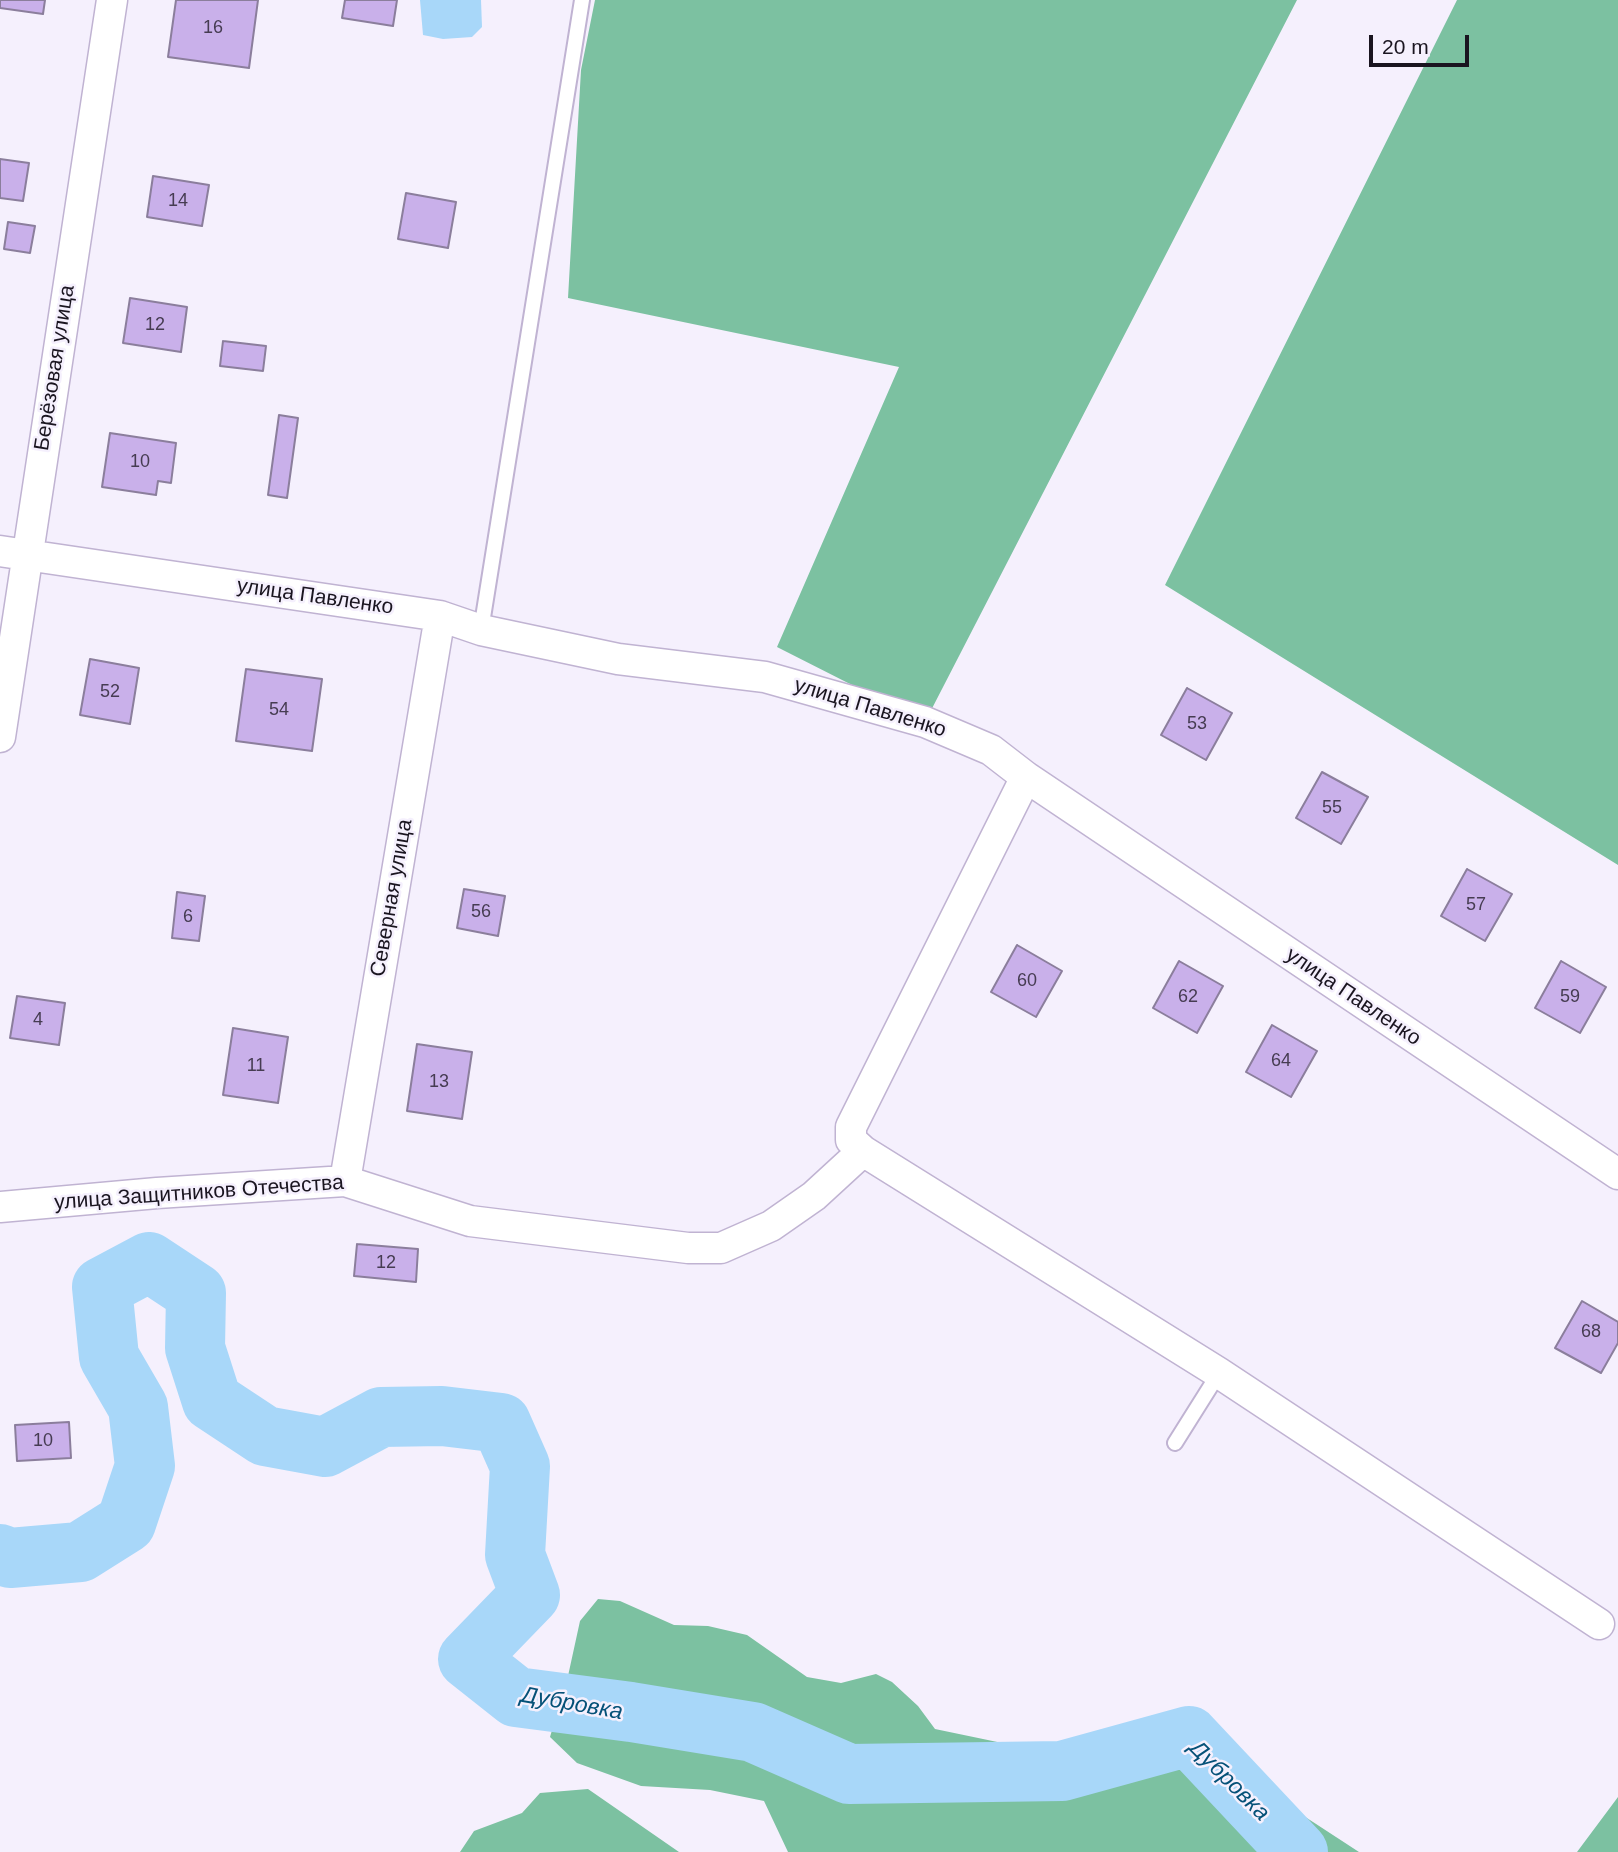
<!DOCTYPE html>
<html>
<head>
<meta charset="utf-8">
<style>
  body { margin:0 }
  #map { position:relative; width:1618px; height:1852px; overflow:hidden; background:#f5f0fd; font-family:Helvetica,sans-serif }
  canvas { display:block }
  .scale { position:absolute; left:1369px; top:35px; width:100px; height:32px; box-sizing:border-box; border:4px solid #1a1520; border-top:0; padding-left:9px; font-size:21px; line-height:24px; white-space:nowrap; color:#1a1520; -webkit-text-stroke:5px #f5f0fd; paint-order:stroke }
</style>
</head>
<body>
<div id="map">
<canvas width="1618" height="1852"></canvas>
<div class="scale">20 m</div>
</div>
<script>
const c = document.querySelector('canvas').getContext('2d');
c.lineJoin = 'round';
function fill(path, color) {
  c.fillStyle = color;
  c.fill(path, 'evenodd');
}
function shape(rows) {
  const path = new Path2D();
  for (const r of rows) {
    path.moveTo(r[0], r[1]);
    for (let i = 2; i < r.length; i += 2) path.lineTo(r[i], r[i + 1]);
  }
  return path;
}
function stroke(path, color, width, dash) {
  c.strokeStyle = color;
  c.lineWidth = width;
  c.lineCap = dash ? 'butt' : 'round';
  c.setLineDash(dash || []);
  c.stroke(path);
}
function drawText(font, color, halo, rows, align = 'center') {
  c.font = font + ' Helvetica,sans-serif';
  c.lineWidth = 5;
  c.setLineDash([]);
  c.textBaseline = 'middle';
  c.strokeStyle = halo;
  c.fillStyle = color;
  for (const [text, x, y, turn = 0] of rows) {
    c.save();
    c.translate(x, y);
    c.rotate((+turn || 0) * Math.PI / 180);
    c.textAlign = isNaN(turn) ? turn : align;
    if (halo) c.strokeText(text, 0, 0);
    c.fillText(text, 0, 0);
    c.restore();
  }
}
fill(shape([
  [595,0,1297,0,925,722,777,647,899,367,568,298,581,70],
  [1457,0,1618,0,1618,865,1165,585],
  [598,1599,620,1601,674,1625,708,1626,747,1635,807,1677,841,1683,876,1674,892,1682,918,1706,935,1729,1031,1749,1202,1719,1244,1777,1359,1852,788,1852,764,1801,710,1790,641,1786,577,1763,550,1737,568,1676,580,1621],
  [588,1789,679,1852,460,1852,474,1831,522,1813,540,1793],
  [1618,1797,1618,1852,1577,1852]
]), '#7cc1a1');
fill(shape([
  [420,0,481,0,482,27,472,37,443,39,423,35]
]), '#a8d7f9');
stroke(shape([
  [0,1554,10,1558,80,1552,126,1523,145,1466,138,1407,109,1357,102,1287,149,1262,196,1293,195,1348,212,1401,265,1436,325,1447,381,1417,442,1416,501,1423,520,1466,515,1555,530,1595,468,1659,516,1697,631,1712,753,1732,849,1774,1062,1771,1189,1736,1298,1852]
]), '#a8d7f9', 60);
const building = shape([
  [0,0,45,0,43,14,0,8,0,0],
  [176,0,258,0,249,68,168,57,176,0],
  [345,0,397,0,393,26,342,18,345,0],
  [0,159,29,163,23,201,0,198,0,159],
  [153,176,209,185,202,226,147,217,153,176],
  [406,193,456,202,448,248,398,239,406,193],
  [8,222,35,226,30,253,4,249,8,222],
  [130,298,187,307,181,352,123,343,130,298],
  [223,341,266,346,263,371,220,366,223,341],
  [279,415,298,418,287,498,268,495,279,415],
  [110,433,176,443,171,483,158,481,156,495,102,487,110,433],
  [90,659,139,668,130,724,80,715,90,659],
  [246,669,322,679,312,751,236,741,246,669],
  [1187,688,1232,713,1206,760,1161,735,1187,688],
  [1322,772,1368,797,1341,844,1296,818,1322,772],
  [1467,869,1512,894,1485,941,1441,916,1467,869],
  [464,889,505,896,498,936,457,928,464,889],
  [177,892,205,896,199,941,172,938,177,892],
  [1017,945,1062,971,1036,1017,991,992,1017,945],
  [1179,961,1223,986,1197,1033,1153,1008,1179,961],
  [1561,961,1606,987,1580,1033,1535,1008,1561,961],
  [17,996,65,1003,59,1045,10,1038,17,996],
  [1272,1025,1317,1051,1291,1097,1246,1072,1272,1025],
  [233,1028,288,1037,278,1103,223,1095,233,1028],
  [417,1044,472,1052,462,1119,407,1111,417,1044],
  [357,1244,418,1249,416,1282,354,1276,357,1244],
  [1582,1301,1618,1322,1618,1343,1601,1373,1555,1348,1582,1301],
  [69,1422,71,1458,17,1461,15,1425,69,1422]
]);
fill(building, '#c9b0ea');
stroke(building, '#8b7e9c', 2);
const lane = shape([
  [481,630,582,0],
  [1175,1443,1219,1373]
]);
const street = shape([
  [0,551,440,616,481,630,618,659,765,677,925,722,991,750,1026,777,1618,1174],
  [0,737,112,0],
  [1026,777,851,1127,851,1140,863,1151,1219,1373,1599,1624],
  [345,1181,440,616],
  [0,1207,157,1193,345,1181,470,1221,688,1248,721,1248,771,1226,814,1196,863,1151]
]);
stroke(lane, '#c0b3d2', 18);
stroke(street, '#c0b3d2', 33);
stroke(lane, '#fff', 14);
stroke(street, '#fff', 30);
drawText('18px', '#463c52', null, [
  ["16",213,28],
  ["14",178,201],
  ["12",155,325],
  ["10",140,462],
  ["52",110,692],
  ["54",279,710],
  ["53",1197,724],
  ["55",1332,808],
  ["57",1476,905],
  ["56",481,912],
  ["6",188,917],
  ["60",1027,981],
  ["62",1188,997],
  ["59",1570,997],
  ["4",38,1020],
  ["64",1281,1061],
  ["11",256,1066],
  ["13",439,1082],
  ["12",386,1263],
  ["68",1591,1332],
  ["10",43,1441]
]);
drawText('21px', '#1a1520', '#f5f0fd', [
  ["Берёзовая улица",55,368,-81],
  ["улица Павленко",315,597,8],
  ["улица Павленко",870,708,17],
  ["Северная улица",392,898,-80],
  ["улица Павленко",1353,997,34],
  ["улица Защитников Отечества",199,1193,-4]
]);
drawText('italic 23px', '#055178', '#f5f0fd', [
  ["Дубровка",572,1704,10],
  ["Дубровка",1229,1781,45]
]);
</script>
</body>
</html>
